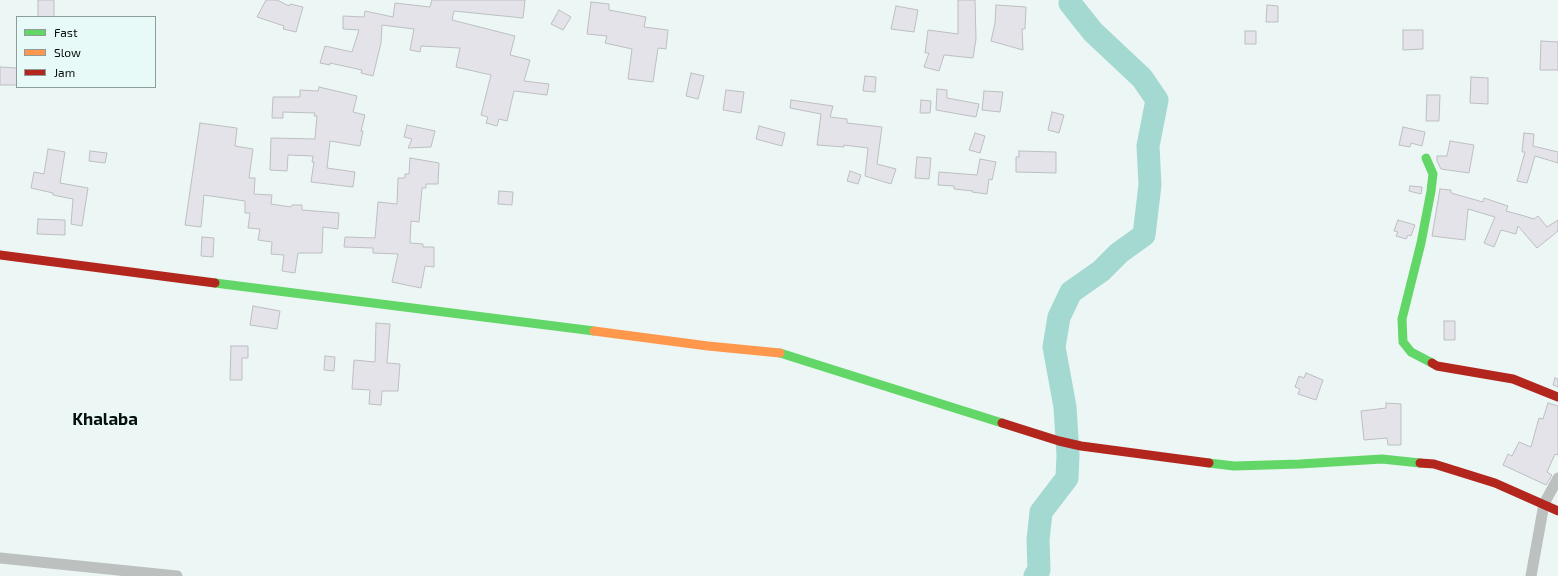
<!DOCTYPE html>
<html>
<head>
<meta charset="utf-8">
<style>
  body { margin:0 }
  #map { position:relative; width:1558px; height:576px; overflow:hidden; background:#ecf6f4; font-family:"Exo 2",sans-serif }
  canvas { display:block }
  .legend { position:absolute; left:16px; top:16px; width:140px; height:72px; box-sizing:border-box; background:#e8faf7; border:1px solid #8f9c9a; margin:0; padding:5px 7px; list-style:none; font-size:12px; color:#090f0e }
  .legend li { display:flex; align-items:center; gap:8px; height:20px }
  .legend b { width:20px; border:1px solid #8f9c9a }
</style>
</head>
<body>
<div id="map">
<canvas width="1558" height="576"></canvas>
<ul class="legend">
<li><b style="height:5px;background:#63d668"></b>Fast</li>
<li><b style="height:5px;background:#ff974d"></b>Slow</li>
<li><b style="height:5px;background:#b3261e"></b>Jam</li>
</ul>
</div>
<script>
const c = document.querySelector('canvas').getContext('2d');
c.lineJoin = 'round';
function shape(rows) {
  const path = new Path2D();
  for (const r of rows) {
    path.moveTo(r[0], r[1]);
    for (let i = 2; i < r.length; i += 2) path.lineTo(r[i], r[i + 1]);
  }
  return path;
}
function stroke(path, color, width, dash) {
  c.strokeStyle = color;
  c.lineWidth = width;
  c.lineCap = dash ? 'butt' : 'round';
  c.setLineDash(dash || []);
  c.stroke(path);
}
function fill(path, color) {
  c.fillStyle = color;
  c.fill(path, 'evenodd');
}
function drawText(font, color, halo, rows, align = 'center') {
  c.font = font + ' "Exo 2",sans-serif';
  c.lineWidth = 3.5;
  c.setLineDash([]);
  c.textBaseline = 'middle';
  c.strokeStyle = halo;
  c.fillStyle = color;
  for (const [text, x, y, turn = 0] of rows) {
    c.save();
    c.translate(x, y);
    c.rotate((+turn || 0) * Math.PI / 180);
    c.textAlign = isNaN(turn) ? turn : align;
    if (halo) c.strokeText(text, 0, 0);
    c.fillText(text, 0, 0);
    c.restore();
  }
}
stroke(shape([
  [1035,576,1039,570,1038,540,1041,512,1067,478,1068,455,1065,407,1054,347,1059,317,1071,292,1101,271,1119,253,1144,235,1150,185,1148,146,1157,100,1142,78,1093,32,1070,3,1071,0]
]), '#a3d9d1', 23);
const building = shape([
  [38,0,54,0,54,17,38,17,38,0],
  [266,0,277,0,289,6,290,4,303,7,296,32,283,29,284,26,257,17,266,0],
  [432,0,525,0,523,18,454,11,452,20,515,36,510,55,530,60,524,81,549,84,547,95,514,91,507,121,499,119,497,126,486,123,488,117,481,115,491,75,456,67,460,48,421,46,420,52,410,50,414,29,382,25,381,43,373,76,361,73,362,70,330,63,330,65,320,63,325,46,352,52,359,30,343,29,343,16,364,17,365,11,393,17,395,3,430,7,432,0],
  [958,0,975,0,976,39,973,58,944,55,939,71,924,67,929,53,925,53,928,30,958,34,958,0],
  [591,2,609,4,609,10,646,17,644,27,668,30,666,49,658,48,653,82,628,79,632,49,605,43,607,36,587,34,591,2],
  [996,5,1026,7,1025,29,1022,29,1023,50,991,41,995,23,996,5],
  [1267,5,1278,6,1278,22,1266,22,1267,5],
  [896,6,918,10,914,32,891,29,896,6],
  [559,10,571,17,563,30,551,24,559,10],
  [1403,30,1423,30,1423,49,1403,50,1403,30],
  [1245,31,1256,31,1256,44,1245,44,1245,31],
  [1541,41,1558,42,1558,70,1540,70,1541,41],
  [0,67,17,68,17,85,0,85,0,67],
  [691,73,704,76,698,99,686,96,691,73],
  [865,76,876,77,875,92,863,91,865,76],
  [1471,77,1488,78,1488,104,1470,103,1471,77],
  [319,87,357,96,353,112,365,115,361,131,363,131,360,146,330,141,327,168,355,172,353,187,311,182,314,162,312,162,313,156,288,155,287,171,270,170,271,138,315,139,317,116,314,116,315,113,283,112,283,118,272,118,273,97,300,97,300,90,318,91,319,87],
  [937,89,947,90,947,98,979,104,976,117,936,110,937,89],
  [726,90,744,92,741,113,723,110,726,90],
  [984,91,1003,92,1000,112,982,110,984,91],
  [1427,95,1440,95,1439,121,1426,121,1427,95],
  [791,100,833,106,830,117,847,119,847,123,882,127,877,164,896,169,891,184,865,176,868,148,844,145,844,147,817,145,821,114,790,108,791,100],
  [921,100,931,101,930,113,920,113,921,100],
  [1052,112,1064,115,1059,133,1048,130,1052,112],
  [200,123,237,128,235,146,253,149,249,178,255,178,254,194,272,195,271,204,291,207,292,205,302,205,302,210,339,213,338,229,323,227,322,253,298,253,295,273,282,271,284,255,271,254,272,242,258,240,260,229,248,228,250,213,245,213,245,201,204,195,201,227,185,225,200,123],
  [407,125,435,131,431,147,408,148,412,139,404,137,407,125],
  [759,126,785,133,782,146,756,139,759,126],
  [1403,127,1425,132,1422,146,1411,143,1410,147,1399,145,1403,127],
  [975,133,985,136,980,153,969,150,975,133],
  [1524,133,1534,134,1533,146,1558,152,1558,163,1535,156,1527,183,1517,181,1525,152,1522,152,1524,133],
  [1450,141,1474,145,1469,173,1441,169,1437,161,1437,156,1447,156,1450,141],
  [48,149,65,152,60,183,88,188,82,226,71,224,73,199,53,195,53,193,31,188,34,172,44,174,48,149],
  [90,151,107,153,105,163,89,161,90,151],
  [1019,151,1056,152,1056,173,1016,172,1016,157,1019,157,1019,151],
  [917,157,931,158,929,179,915,178,917,157],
  [410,158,439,163,438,184,426,184,426,188,422,188,419,222,411,221,410,243,423,244,423,247,434,247,434,267,425,266,421,288,392,282,398,254,373,253,373,248,344,247,345,237,375,238,378,202,397,204,398,178,405,178,405,174,409,174,410,158],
  [980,159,996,162,992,180,989,179,987,194,972,192,973,191,954,189,954,186,938,185,939,172,977,175,980,159],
  [850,171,861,175,858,184,847,181,850,171],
  [1410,186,1422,187,1421,194,1409,191,1410,186],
  [1440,189,1451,190,1451,193,1483,202,1484,198,1508,206,1506,211,1521,215,1534,219,1538,216,1547,227,1558,220,1558,231,1537,248,1518,226,1516,234,1501,230,1494,247,1484,243,1495,217,1468,209,1465,240,1432,236,1440,189],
  [499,191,513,192,512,205,498,204,499,191],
  [38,219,65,220,65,235,37,234,38,219],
  [1398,220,1415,225,1411,236,1408,235,1406,239,1396,236,1398,232,1394,231,1398,220],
  [202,237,214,238,213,257,201,256,202,237],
  [253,306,280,311,277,329,250,325,253,306],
  [1444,321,1455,321,1455,340,1444,340,1444,321],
  [376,323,390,324,387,363,400,364,398,391,382,391,381,405,369,404,370,390,352,389,354,360,375,362,376,323],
  [231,346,248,346,248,358,242,358,242,380,230,380,231,346],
  [325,356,335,357,334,371,324,370,325,356],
  [1306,373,1323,380,1316,400,1298,394,1300,389,1295,387,1299,376,1304,378,1306,373],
  [1555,378,1558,379,1558,387,1553,385,1555,378],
  [1386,403,1401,404,1401,445,1388,445,1387,438,1364,440,1361,411,1386,408,1386,403],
  [1548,403,1558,406,1558,455,1555,454,1547,472,1552,475,1546,485,1503,465,1508,454,1512,456,1519,442,1531,447,1539,418,1543,419,1548,403]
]);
fill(building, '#e5e3ea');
stroke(building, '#bcbfc0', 1);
stroke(shape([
  [0,558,177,576],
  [1531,576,1544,504,1558,478]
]), '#bcc0bf', 11);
stroke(shape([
  [1426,158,1433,174,1431,191,1421,243,1402,319,1403,342,1411,352,1432,363],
  [215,283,594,331],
  [780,353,1002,423],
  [1209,463,1234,466,1300,464,1382,459,1420,463]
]), '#63d668', 9);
stroke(shape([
  [594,331,708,346,780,353]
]), '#ff974d', 9);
stroke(shape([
  [0,255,215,283],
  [1432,363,1437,366,1513,379,1558,397],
  [1002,423,1059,441,1081,446,1209,463],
  [1420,463,1434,464,1495,483,1558,511]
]), '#b3261e', 9);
drawText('bold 17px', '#090f0e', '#e8faf7', [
  ["Khalaba",105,419]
]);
</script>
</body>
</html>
